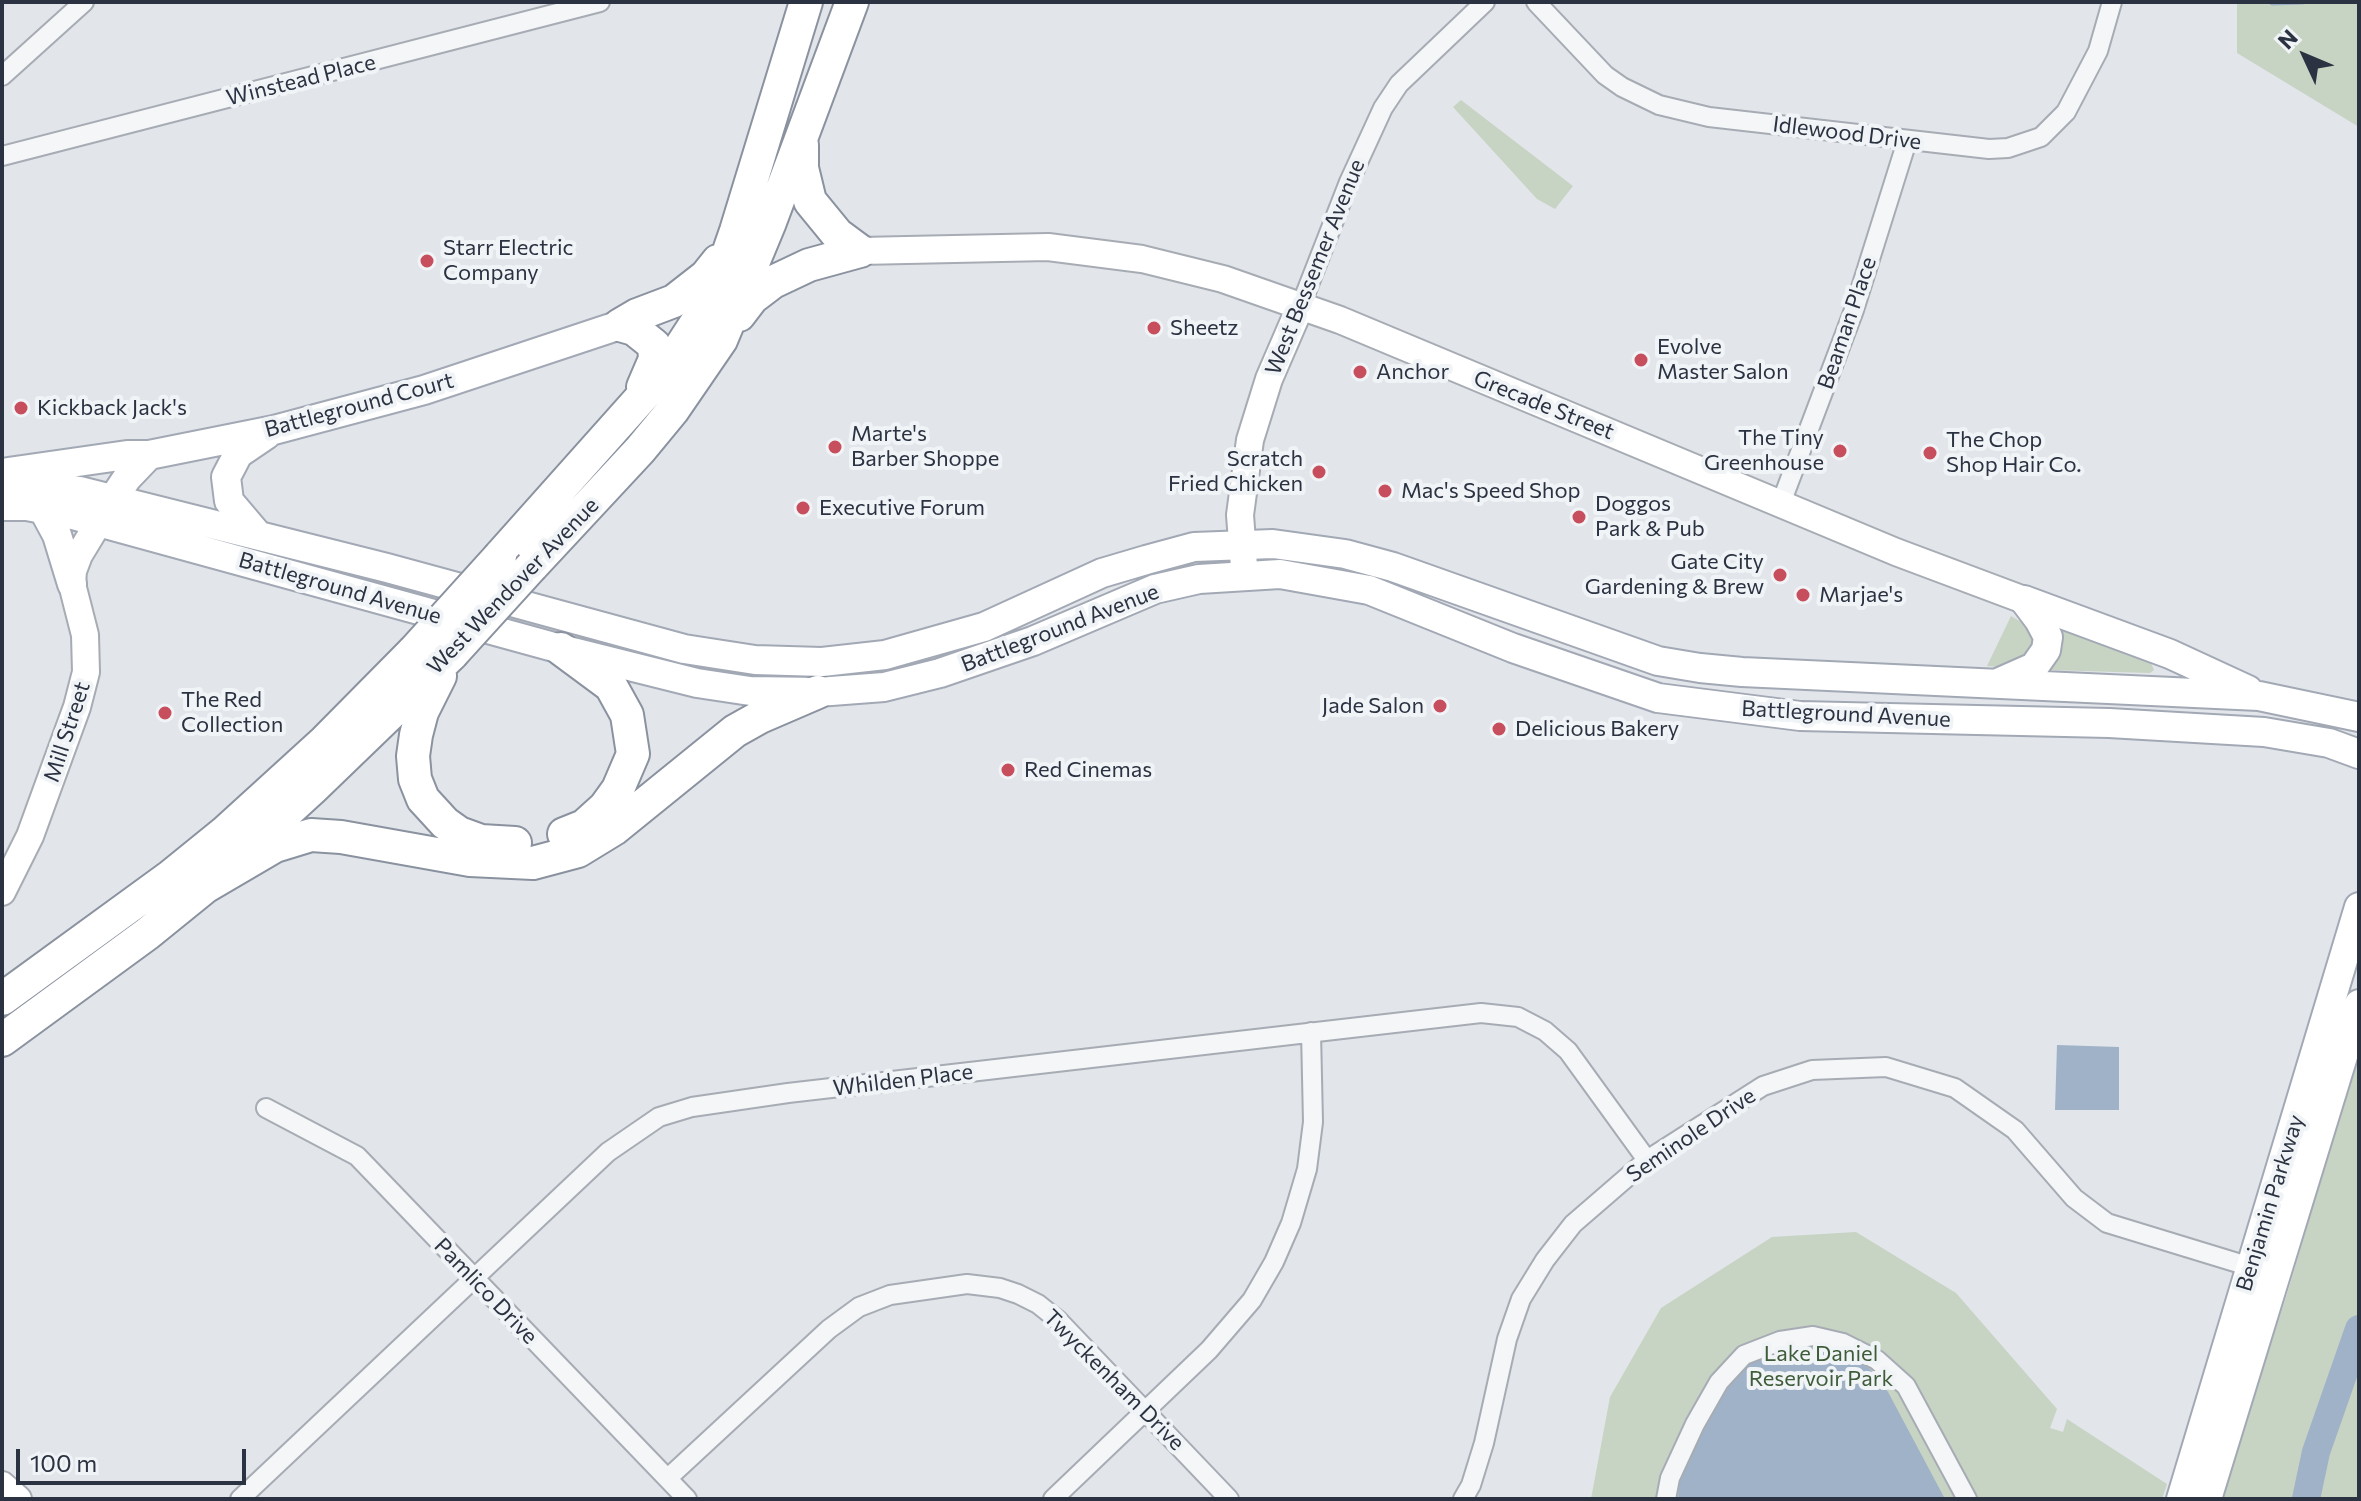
<!DOCTYPE html>
<html>
<head>
<meta charset="utf-8">
<style>
  body { margin:0 }
  #map { position:relative; width:2361px; height:1501px; overflow:hidden; background:#e2e5ea; font-family:Commissioner,sans-serif }
  canvas { display:block }
  .frame { position:absolute; inset:0; border:4px solid #2b3241; pointer-events:none }
  .north { position:absolute; left:2265px; top:16px; width:80px; height:80px; -webkit-text-stroke:6px #f1f4f7; paint-order:stroke; rotate:314deg; font-size:22px; font-weight:700; line-height:32px; text-align:center; color:#2b3241 }
  .north::after { content:''; display:block; margin:auto; width:28px; height:36px; background:#2b3241; clip-path:polygon(50% 0,100% 100%,50% 72%,0 100%) }
  .scale { position:absolute; left:16px; top:1449px; width:230px; height:36px; box-sizing:border-box; border:4px solid #2b3241; border-top:0; padding-left:10px; font-size:24px; line-height:28px; white-space:nowrap; color:#2b3241; -webkit-text-stroke:6px #f1f4f7; paint-order:stroke }
</style>
</head>
<body>
<div id="map">
<canvas width="2361" height="1501"></canvas>
<div class="frame"></div>
<div class="north">N</div>
<div class="scale">100 m</div>
</div>
<script>
const c = document.querySelector('canvas').getContext('2d');
c.lineJoin = 'round';
function fill(path, color) {
  c.fillStyle = color;
  c.fill(path, 'evenodd');
}
function shape(rows) {
  const path = new Path2D();
  for (const r of rows) {
    path.moveTo(r[0], r[1]);
    for (let i = 2; i < r.length; i += 2) path.lineTo(r[i], r[i + 1]);
  }
  return path;
}
function stroke(path, color, width, dash) {
  c.strokeStyle = color;
  c.lineWidth = width;
  c.lineCap = dash ? 'butt' : 'round';
  c.setLineDash(dash || []);
  c.stroke(path);
}
function drawText(font, color, halo, rows, align = 'center') {
  c.font = font + ' Commissioner,sans-serif';
  c.lineWidth = 8;
  c.setLineDash([]);
  c.textBaseline = 'middle';
  c.strokeStyle = halo;
  c.fillStyle = color;
  for (const [text, x, y, turn = 0] of rows) {
    c.save();
    c.translate(x, y);
    c.rotate((+turn || 0) * Math.PI / 180);
    c.textAlign = isNaN(turn) ? turn : align;
    if (halo) c.strokeText(text, 0, 0);
    c.fillText(text, 0, 0);
    c.restore();
  }
}
fill(shape([
  [2237,2,2359,2,2359,127,2237,53],
  [1461,100,1573,186,1555,209,1537,199,1453,107],
  [2011,616,2028,626,2033,633,2035,644,2031,656,2012,668,1987,666],
  [2054,622,2151,663,2154,670,2150,673,2049,670],
  [2359,1050,2359,1499,2220,1499,2288,1291],
  [1856,1232,1956,1293,2057,1409,2050,1428,2063,1432,2067,1419,2167,1484,2162,1499,1591,1499,1610,1397,1661,1308,1772,1237]
]), '#c7d3c3');
fill(shape([
  [2057,1045,2119,1047,2119,1110,2055,1110],
  [1802,1348,1828,1349,1849,1356,1870,1369,1888,1392,1945,1499,1678,1499,1679,1484,1691,1451,1713,1406,1727,1385,1744,1367,1775,1352]
]), '#9fb2c7');
stroke(shape([
  [2272,3,2303,2]
]), '#9fb2c7', 5);
stroke(shape([
  [2306,1499,2316,1452,2359,1329]
]), '#9fb2c7', 28);
const street = shape([
  [1536,2,1605,75,1622,87,1659,105,1709,117,1989,149,2008,148,2041,137,2066,112,2098,51,2112,2],
  [2,76,84,2],
  [2,156,600,2],
  [1301,305,1349,182,1383,108,1399,84,1485,2],
  [1781,503,1854,310,1907,141],
  [266,1108,357,1156,687,1499],
  [668,1478,829,1329,859,1307,890,1295,967,1284,1000,1288,1018,1294,1038,1304,1058,1320,1229,1499],
  [240,1499,608,1152,659,1117,692,1107,788,1093,1481,1013,1518,1017,1545,1031,1568,1051,1647,1160],
  [1053,1499,1209,1350,1252,1300,1274,1262,1291,1223,1307,1169,1313,1122,1311,1032],
  [1463,1499,1471,1485,1484,1443,1507,1339,1521,1299,1545,1260,1573,1224,1647,1160,1763,1086,1812,1070,1886,1067,1955,1088,2015,1130,2074,1198,2107,1223,2251,1267],
  [1666,1499,1670,1478,1695,1424,1719,1382,1744,1355,1780,1341,1813,1336,1843,1343,1877,1360,1906,1386,1967,1499]
]);
const secondary = shape([
  [860,251,1048,247,1142,259,1223,279,1340,320,1896,552,2024,600],
  [1244,567,1240,515,1250,440,1269,379,1301,305],
  [2,892,30,836,77,707,86,672,85,635,72,584,73,571,79,555,99,522],
  [2,1485,18,1499]
]);
const primary = shape([
  [8,472,127,455,149,455],
  [2,485,38,485,80,491,387,568,684,649,755,660,822,662,885,655,984,627,1102,573,1146,560,1194,547,1273,544,1345,554,1393,567,1658,661,1700,668,1742,672,2259,696,2359,717],
  [2,506,27,506,73,515,561,649,697,683,750,691,818,692,884,687,940,673,1033,641,1155,589,1199,579,1280,574,1369,590,1513,648,1658,698,1800,716,2109,723,2264,732,2329,743,2359,754],
  [43,509,57,535,72,584],
  [103,514,127,478,149,455,274,430,424,390,620,325],
  [257,534,229,501,226,477,238,454,266,435],
  [2024,600,2170,654,2248,690],
  [2000,682,2034,667,2046,650,2048,637,2039,620,2024,600],
  [2181,1499,2359,907],
  [2207,1499,2359,1004]
]);
const highway = shape([
  [802,145,802,168,810,201,837,234,860,251],
  [739,315,752,298,773,282,809,265,860,251],
  [620,325,637,315,674,301,706,276,718,261],
  [620,325,634,329,654,345,655,359,643,387],
  [500,556,665,371,702,314,718,283,736,231,806,2],
  [532,566,640,450,673,410,721,340,770,222,852,2],
  [561,649,611,686,627,715,633,754,618,789,605,807,584,826,564,834],
  [440,676,422,712,416,735,413,756,415,779,423,799,445,823,459,833,481,841,515,843],
  [205,887,275,846,311,835,341,837,470,860,533,863,578,851,614,829,735,731,760,717,818,692],
  [2,999,171,876,224,833,325,741,414,651],
  [2,1040,147,934,205,887,312,789,452,654]
]);
stroke(street, '#a7acb4', 22);
stroke(secondary, '#a7acb4', 30);
stroke(primary, '#a2a9b5', 32);
stroke(highway, '#8a929f', 36);
stroke(street, '#f4f6f8', 18);
stroke(secondary, '#fff', 26);
stroke(primary, '#fff', 28);
stroke(highway, '#fff', 32);
const highwayBridge = shape([
  [414,651,500,556],
  [452,654,532,566]
]);
stroke(highwayBridge, '#8a929f', 36, []);
stroke(highwayBridge, '#fff', 32);
for (const [x, y, r, color] of [
  [427,261,8,"#c74e5d"],
  [1154,328,8,"#c74e5d"],
  [1641,360,8,"#c74e5d"],
  [1360,372,8,"#c74e5d"],
  [21,408,8,"#c74e5d"],
  [835,447,8,"#c74e5d"],
  [1840,451,8,"#c74e5d"],
  [1930,453,8,"#c74e5d"],
  [1319,472,8,"#c74e5d"],
  [1385,491,8,"#c74e5d"],
  [803,508,8,"#c74e5d"],
  [1579,517,8,"#c74e5d"],
  [1780,575,8,"#c74e5d"],
  [1803,595,8,"#c74e5d"],
  [1440,706,8,"#c74e5d"],
  [165,713,8,"#c74e5d"],
  [1499,729,8,"#c74e5d"],
  [1008,770,8,"#c74e5d"]
]) {
  const dot = new Path2D();
  dot.arc(x, y, r, 0, 2 * Math.PI);
  c.fillStyle = color;
  c.fill(dot);
  stroke(dot, '#f1f4f7', 3);
}
drawText('22px', '#2b3241', '#f1f4f7', [
  ["Winstead Place",301,80,-14],
  ["Idlewood Drive",1847,133,7],
  ["West Bessemer Avenue",1315,267,-68],
  ["Beaman Place",1847,323,-71],
  ["Battleground Court",359,405,-15],
  ["Grecade Street",1544,405,22],
  ["West Wendover Avenue",513,586,-46],
  ["Battleground Avenue",340,588,16],
  ["Battleground Avenue",1060,628,-21],
  ["Battleground Avenue",1846,714,3],
  ["Mill Street",67,732,-72],
  ["Whilden Place",903,1080,-7],
  ["Seminole Drive",1691,1135,-34],
  ["Benjamin Parkway",2270,1203,-73],
  ["Pamlico Drive",486,1291,46],
  ["Twyckenham Drive",1114,1380,45]
]);
drawText('22px', '#2b3241', '#f1f4f7', [
  ["Starr Electric",443,248],
  ["Company",443,273],
  ["Sheetz",1170,328],
  ["Evolve",1657,347],
  ["Master Salon",1657,372],
  ["Anchor",1376,372],
  ["Kickback Jack's",37,408],
  ["Marte's",851,434],
  ["Barber Shoppe",851,459],
  ["The Tiny",1824,438,"right"],
  ["Greenhouse",1824,463,"right"],
  ["The Chop",1946,440],
  ["Shop Hair Co.",1946,465],
  ["Scratch",1303,459,"right"],
  ["Fried Chicken",1303,484,"right"],
  ["Mac's Speed Shop",1401,491],
  ["Doggos",1595,504],
  ["Park & Pub",1595,529],
  ["Executive Forum",819,508],
  ["Gate City",1764,562,"right"],
  ["Gardening & Brew",1764,587,"right"],
  ["Marjae's",1819,595],
  ["The Red",181,700],
  ["Collection",181,725],
  ["Jade Salon",1424,706,"right"],
  ["Delicious Bakery",1515,729],
  ["Red Cinemas",1024,770]
], 'left');
drawText('22px', '#3e5c39', '#f1f4f7', [
  ["Lake Daniel",1821,1354],
  ["Reservoir Park",1821,1379]
]);
</script>
</body>
</html>
